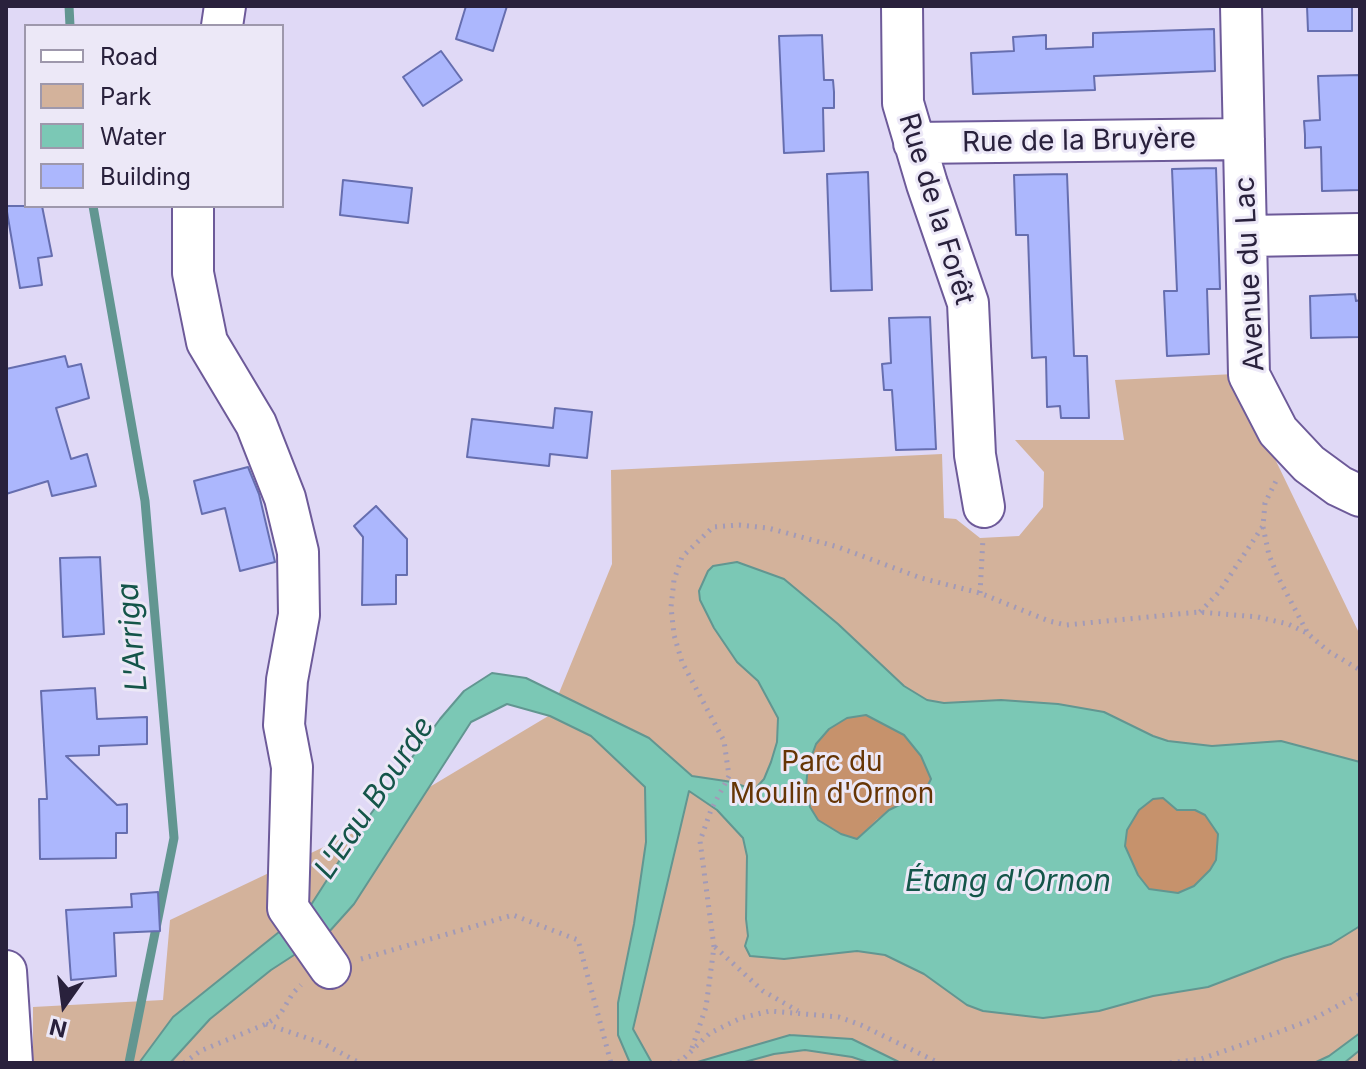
<!DOCTYPE html>
<html>
<head>
<meta charset="utf-8">
<style>
  body { margin:0 }
  #map { position:relative; width:1366px; height:1069px; overflow:hidden; background:#e0d9f6; font-family:Inter,sans-serif }
  canvas { display:block }
  .frame { position:absolute; inset:0; border:8px solid #29213c; pointer-events:none }
  .legend { position:absolute; left:24px; top:24px; width:260px; height:184px; box-sizing:border-box; background:#ece8f7; border:2px solid #9e98ac; margin:0; padding:10px 14px; list-style:none; font-size:24px; color:#29213c }
  .legend li { display:flex; align-items:center; gap:16px; height:40px }
  .legend b { width:40px; border:2px solid #9e98ac }
  .north { position:absolute; left:24px; top:965px; width:80px; height:80px; -webkit-text-stroke:6px #ece8f7; paint-order:stroke; rotate:194deg; font-size:22px; font-weight:700; line-height:32px; text-align:center; color:#29213c }
  .north::after { content:''; display:block; margin:auto; width:28px; height:36px; background:#29213c; clip-path:polygon(50% 0,100% 100%,50% 72%,0 100%) }
</style>
</head>
<body>
<div id="map">
<canvas width="1366" height="1069"></canvas>
<div class="frame"></div>
<ul class="legend">
<li><b style="height:10px;background:#fff"></b>Road</li>
<li><b style="height:22px;background:#d3b29b"></b>Park</li>
<li><b style="height:22px;background:#7bc8b5"></b>Water</li>
<li><b style="height:22px;background:#acb7fd"></b>Building</li>
</ul>
<div class="north">N</div>
</div>
<script>
const c = document.querySelector('canvas').getContext('2d');
c.lineJoin = 'round';
function fill(path, color) {
  c.fillStyle = color;
  c.fill(path, 'evenodd');
}
function shape(rows) {
  const path = new Path2D();
  for (const r of rows) {
    path.moveTo(r[0], r[1]);
    for (let i = 2; i < r.length; i += 2) path.lineTo(r[i], r[i + 1]);
  }
  return path;
}
function stroke(path, color, width, dash) {
  c.strokeStyle = color;
  c.lineWidth = width;
  c.lineCap = dash ? 'butt' : 'round';
  c.setLineDash(dash || []);
  c.stroke(path);
}
function drawText(font, color, halo, rows, align = 'center') {
  c.font = font + ' Inter,sans-serif';
  c.lineWidth = 6;
  c.setLineDash([]);
  c.textBaseline = 'middle';
  c.strokeStyle = halo;
  c.fillStyle = color;
  for (const [text, x, y, turn = 0] of rows) {
    c.save();
    c.translate(x, y);
    c.rotate((+turn || 0) * Math.PI / 180);
    c.textAlign = isNaN(turn) ? turn : align;
    if (halo) c.strokeText(text, 0, 0);
    c.fillText(text, 0, 0);
    c.restore();
  }
}
fill(shape([
  [1234,374,1360,635,1360,1063,33,1063,33,1007,163,1000,170,920,351,834,550,715,612,564,611,470,942,454,944,518,956,519,980,538,1019,536,1043,507,1044,472,1015,440,1124,440,1115,380]
]), '#d3b29b');
fill(shape([
  [866,715,904,735,921,756,931,779,924,793,905,801,877,819,857,840,841,834,818,820,810,807,806,786,808,766,816,744,829,729,847,718],
  [1163,798,1177,810,1195,810,1205,815,1218,834,1216,860,1210,870,1194,886,1178,893,1149,889,1138,875,1125,846,1127,830,1139,810,1153,799]
]), '#c6926c');
const water = shape([
  [737,562,784,579,838,624,904,686,927,700,944,703,1001,700,1058,704,1104,712,1153,736,1168,741,1212,746,1281,741,1360,762,1360,926,1331,944,1284,958,1208,987,1153,996,1099,1011,1043,1018,983,1011,967,1005,924,974,885,955,857,951,784,959,750,956,745,946,748,936,746,919,747,856,743,838,717,810,689,791,633,1029,652,1063,630,1063,618,1035,618,1003,634,924,646,842,645,787,591,736,550,716,507,704,471,722,354,904,328,933,271,970,210,1019,170,1063,139,1063,173,1017,309,908,359,830,440,719,464,691,492,673,526,678,649,738,692,776,732,782,754,790,764,779,771,762,777,742,778,718,758,681,737,662,714,628,700,600,699,591,708,571,713,566,737,562],
  [866,715,904,735,921,756,931,779,924,793,889,810,857,839,841,834,818,820,810,807,806,786,808,766,816,744,829,729,847,718,866,715],
  [1163,798,1177,810,1195,810,1205,815,1218,834,1216,860,1210,870,1194,886,1178,893,1149,889,1138,875,1125,846,1127,830,1139,810,1153,799,1163,798],
  [1360,1033,1360,1050,1344,1063,1314,1063,1329,1056,1360,1033],
  [790,1035,852,1039,901,1063,870,1063,852,1057,805,1050,774,1054,741,1063,694,1063,790,1035]
]);
fill(water, '#7bc8b5');
stroke(water, '#629691', 2);
stroke(shape([
  [69,6,70,26],
  [93,206,145,501,174,838,129,1063]
]), '#629691', 9);
const building = shape([
  [466,6,507,6,493,51,456,39,466,6],
  [1307,6,1352,6,1352,31,1308,31,1307,6],
  [1214,29,1215,71,1094,76,1095,90,973,94,971,53,1014,51,1013,37,1046,35,1046,49,1093,47,1093,33,1214,29],
  [822,35,824,80,833,80,834,92,834,108,823,108,824,151,784,153,779,36,822,35],
  [441,51,462,80,423,106,403,77,441,51],
  [1360,75,1360,190,1322,191,1321,147,1305,148,1305,135,1304,121,1320,120,1318,76,1360,75],
  [1216,168,1220,289,1207,289,1209,354,1167,356,1164,291,1177,291,1172,169,1216,168],
  [868,172,872,290,831,291,827,174,868,172],
  [1067,174,1074,356,1087,356,1089,418,1061,418,1060,406,1047,407,1046,357,1032,358,1028,235,1016,235,1014,175,1067,174],
  [343,180,412,188,408,223,340,215,343,180],
  [6,206,42,206,52,256,38,258,42,285,20,288,6,206],
  [1355,294,1356,301,1360,300,1360,337,1311,338,1310,296,1355,294],
  [930,317,936,449,896,450,892,390,884,390,882,364,891,363,889,318,930,317],
  [65,356,68,367,81,364,89,398,56,408,71,459,87,454,96,486,52,496,48,481,6,494,6,369,65,356],
  [555,408,592,412,587,458,550,454,549,466,467,457,472,419,553,428,555,408],
  [248,467,259,494,275,562,240,571,225,508,202,514,194,481,248,467],
  [376,506,407,539,407,575,396,575,396,604,362,605,363,537,354,526,376,506],
  [100,557,104,634,63,637,60,558,100,557],
  [95,688,97,719,147,717,147,744,99,746,99,755,66,756,117,805,127,804,127,833,116,833,116,858,40,859,39,799,47,799,41,691,95,688],
  [158,892,160,931,114,933,116,976,71,980,66,910,132,907,131,894,158,892]
]);
fill(building, '#acb7fd');
stroke(building, '#666eaf', 2);
const minor = shape([
  [902,6,903,103,927,184,968,303,975,455,984,507],
  [1241,6,1249,375,1278,431,1309,464,1339,486,1360,496],
  [222,26,225,6],
  [914,143,1244,139],
  [193,206,193,273,207,342,256,424,285,498,298,552,299,615,287,680,284,725,292,767,288,908,330,968],
  [1247,236,1360,234],
  [6,971,12,1063]
]);
stroke(minor, '#6d5a99', 44);
stroke(shape([
  [1263,527,1269,555,1278,577,1307,632],
  [980,593,983,538],
  [1200,612,1219,592,1263,526,1265,503,1276,481],
  [715,947,763,991,798,1011],
  [361,959,513,915,578,940,611,1063],
  [266,1024,322,1043,360,1063],
  [692,1048,706,1007,714,947,700,841,711,810,729,776,724,741,682,662,674,635,671,607,674,580,682,557,713,527,739,525,768,528,838,547,921,578,980,593,1049,621,1066,625,1199,612,1258,617,1288,624,1307,633,1328,651,1360,670],
  [184,1063,200,1051,266,1024,279,1016,293,993,301,985],
  [670,1063,681,1061,710,1033,741,1018,770,1011,839,1017,861,1025,939,1063],
  [1170,1063,1201,1059,1276,1033,1311,1020,1360,994]
]), '#a29ab7', 5, [2, 6]);
stroke(minor, '#fff', 40);
drawText('28px', '#29213c', '#ece8f7', [
  ["Rue de la Bruyère",1079,141,-1],
  ["Rue de la Forêt",936,209,73],
  ["Avenue du Lac",1250,274,-93]
]);
drawText('28px', '#663505', '#ece8f7', [
  ["Parc du",832,763],
  ["Moulin d'Ornon",832,795]
]);
drawText('italic 30px', '#145549', '#ece8f7', [
  ["L'Arriga",133,637,-95],
  ["L'Eau Bourde",375,798,-56],
  ["Étang d'Ornon",1008,882]
]);
</script>
</body>
</html>
